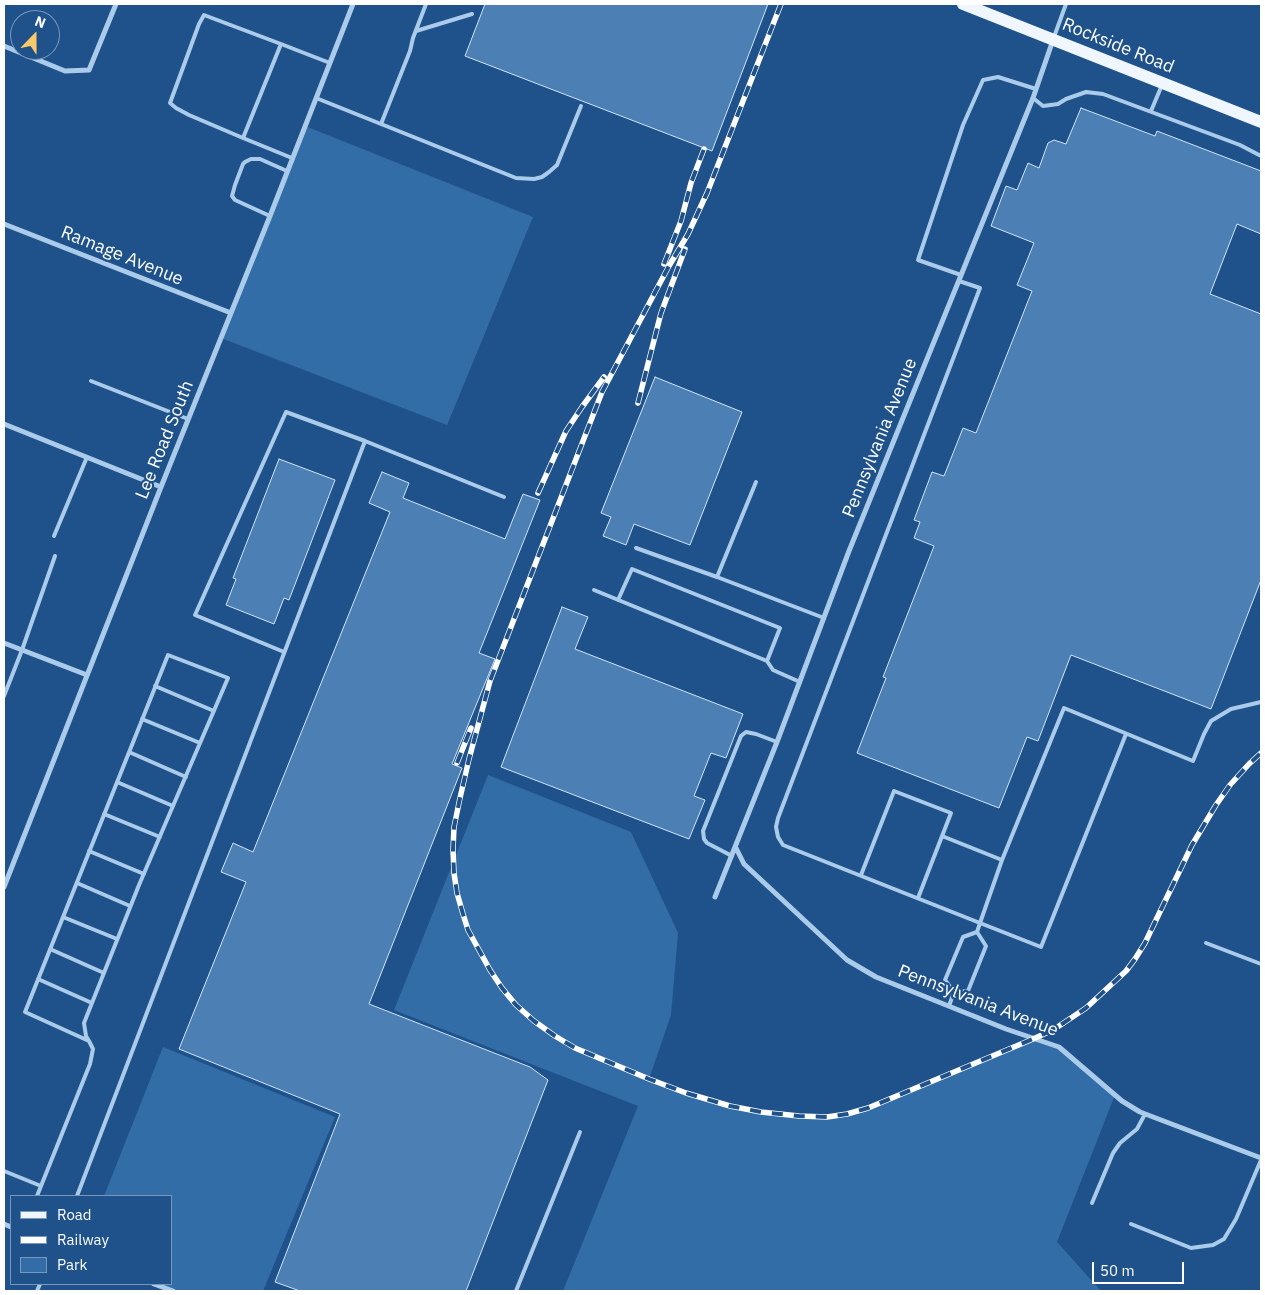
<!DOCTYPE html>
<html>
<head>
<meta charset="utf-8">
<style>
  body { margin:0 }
  #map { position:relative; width:1265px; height:1295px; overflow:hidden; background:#1f528a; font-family:"IBM Plex Sans",sans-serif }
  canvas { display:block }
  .frame { position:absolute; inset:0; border:5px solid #fff; pointer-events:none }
  .legend { position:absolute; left:10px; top:1195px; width:162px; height:90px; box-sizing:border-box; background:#1f528a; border:1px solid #7997b9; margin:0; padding:6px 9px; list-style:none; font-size:15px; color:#fff }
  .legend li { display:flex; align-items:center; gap:10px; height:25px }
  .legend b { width:25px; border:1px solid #7997b9 }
  .north { position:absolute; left:10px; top:10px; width:50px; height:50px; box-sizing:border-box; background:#1f528a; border:1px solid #7997b9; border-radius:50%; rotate:22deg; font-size:14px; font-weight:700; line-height:20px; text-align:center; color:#fff }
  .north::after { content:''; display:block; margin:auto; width:18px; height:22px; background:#f9ca6b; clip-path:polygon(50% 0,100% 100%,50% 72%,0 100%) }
  .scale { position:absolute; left:1092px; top:1262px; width:92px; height:22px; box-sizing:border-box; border:2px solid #fff; border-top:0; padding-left:6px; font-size:15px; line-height:18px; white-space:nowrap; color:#fff; -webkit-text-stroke:4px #1f528a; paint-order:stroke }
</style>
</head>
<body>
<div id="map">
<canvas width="1265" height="1295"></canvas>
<div class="frame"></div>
<ul class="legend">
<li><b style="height:6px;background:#f0f6fe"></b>Road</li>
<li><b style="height:6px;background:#fff"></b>Railway</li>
<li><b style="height:14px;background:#336da8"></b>Park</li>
</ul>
<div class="north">N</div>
<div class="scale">50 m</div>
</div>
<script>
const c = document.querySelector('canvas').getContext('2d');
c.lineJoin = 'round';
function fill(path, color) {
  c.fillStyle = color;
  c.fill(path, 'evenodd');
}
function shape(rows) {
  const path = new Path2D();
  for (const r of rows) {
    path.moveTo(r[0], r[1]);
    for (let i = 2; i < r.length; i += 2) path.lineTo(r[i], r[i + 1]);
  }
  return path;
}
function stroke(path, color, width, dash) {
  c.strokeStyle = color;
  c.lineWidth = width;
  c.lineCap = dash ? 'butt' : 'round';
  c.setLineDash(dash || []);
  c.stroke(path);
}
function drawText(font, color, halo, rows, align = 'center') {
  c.font = font + ' "IBM Plex Sans",sans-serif';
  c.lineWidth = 4.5;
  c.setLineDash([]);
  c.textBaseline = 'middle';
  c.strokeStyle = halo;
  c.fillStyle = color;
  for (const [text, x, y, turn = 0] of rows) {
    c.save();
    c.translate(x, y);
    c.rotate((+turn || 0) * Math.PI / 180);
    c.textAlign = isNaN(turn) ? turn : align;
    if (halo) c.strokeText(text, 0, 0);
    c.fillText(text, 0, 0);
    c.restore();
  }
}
fill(shape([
  [305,126,533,217,447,425,221,338],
  [488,775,631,832,678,933,671,1015,649,1079,686,1093,730,1106,761,1112,799,1116,827,1117,847,1114,868,1108,1033,1039,1059,1047,1115,1095,1057,1242,1101,1291,563,1291,638,1106,394,1010],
  [163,1047,335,1117,263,1291,173,1291,154,1284,171,1284,171,1196,104,1196]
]), '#336da8');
const building = shape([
  [485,4,768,4,712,151,465,56,485,4],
  [1081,108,1155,136,1157,131,1261,171,1261,234,1237,224,1210,294,1261,314,1261,580,1211,709,1071,655,1038,741,1027,737,999,808,857,753,886,678,883,677,934,546,914,538,920,522,914,520,932,472,944,476,963,428,976,433,1032,291,1017,285,1034,243,991,226,1006,186,1017,190,1028,163,1039,168,1048,143,1054,140,1066,144,1081,108],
  [655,377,742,412,690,545,634,524,626,545,603,536,611,517,601,513,655,377],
  [279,459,335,480,289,600,284,598,274,624,226,605,236,579,233,578,279,459],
  [382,472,409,483,403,498,505,539,523,494,540,500,479,653,495,659,452,764,462,768,369,1004,530,1067,548,1080,466,1291,300,1291,275,1282,340,1114,179,1049,246,882,221,872,233,843,253,852,390,512,369,503,382,472],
  [562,607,588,617,575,649,743,714,726,758,711,753,694,796,705,800,689,839,501,767,562,607]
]);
fill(building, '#4c7fb4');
stroke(building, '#d0e4f8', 1);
stroke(shape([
  [416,31,472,14],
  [1054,37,1066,4],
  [316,98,381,124,410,51,413,38,426,4],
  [1033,98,1043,106,1058,104,1066,99,1086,92,1103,94,1240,145,1261,156],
  [1151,111,1162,85],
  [381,124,516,178,534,179,542,177,549,172,557,165,581,106],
  [243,138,189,115,176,108,170,103,199,24,204,15,281,44],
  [292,158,243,138,281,44,330,63],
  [270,216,235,200,232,196,235,185,243,164,245,162,251,159,260,159,287,171],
  [961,275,918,260,963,125,983,80,998,77,1036,89],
  [959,281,980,288,778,818,776,827,778,837,783,845,980,923,1002,860,1064,708,1193,761,1204,734,1211,721,1231,709,1261,702],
  [91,381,188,419],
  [756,482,717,577,824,618],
  [54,536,87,457],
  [636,548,717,577],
  [594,590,767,661,773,670,800,682],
  [618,600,632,569,780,628,767,661],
  [284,652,195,615,286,412,365,441,504,497],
  [155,686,214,711],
  [4,696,22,650,55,556],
  [142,719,200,743],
  [129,752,186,777],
  [117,782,173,806],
  [104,814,160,837],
  [942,836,1002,860],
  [89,851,144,874],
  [732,856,707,843,704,839,703,831,741,736,746,732,756,734,777,742],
  [861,875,894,791,951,813,918,898],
  [77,883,130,906],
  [63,917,117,939],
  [1206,943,1261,964],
  [50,949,104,973],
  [38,979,92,1003],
  [954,992,968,991,986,946,977,932,980,923,1041,947,1126,734],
  [954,992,945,980,963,937,977,932],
  [949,1006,954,992],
  [4,1171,41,1186],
  [37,1196,90,1064,93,1049,89,1041,86,1036,84,1023,139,885,228,678,168,655,25,1012,89,1041],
  [77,1196,365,441],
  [1092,1203,1113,1153,1120,1143,1137,1129,1145,1114],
  [1131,1224,1191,1248,1213,1245,1224,1239,1236,1219,1261,1160],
  [37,1291,40,1284],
  [516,1291,580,1132]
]), '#abcbeb', 4);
stroke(shape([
  [4,46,65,71,89,70,116,4],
  [4,224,231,313],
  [4,424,161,487],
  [4,643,87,675],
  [736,848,744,864,847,960,876,977,1006,1029,1059,1047,1122,1101,1140,1112,1261,1158],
  [4,887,161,487,270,216,353,4],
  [715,897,777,742,849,551,1033,98,1053,40],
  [4,1224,11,1227],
  [154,1284,173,1291]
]), '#abcbeb', 5);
stroke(shape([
  [963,4,1261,122]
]), '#f0f6fe', 12);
const rail = shape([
  [781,4,707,193,688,234,669,266,602,392,490,681,469,759,460,798,454,827,453,850,454,873,457,893,463,914,468,930,490,970,502,988,516,1005,534,1021,555,1036,575,1048,649,1079,686,1093,730,1106,761,1112,799,1116,827,1117,847,1114,868,1108,1033,1039,1053,1030,1086,1008,1126,971,1135,959,1145,943,1192,845,1216,805,1230,785,1249,764,1261,753],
  [664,264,681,221,691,183,704,149],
  [638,403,661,313,685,249],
  [538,493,566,431,582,407,604,377],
  [457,763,471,728]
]);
stroke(rail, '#fff', 5.5);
stroke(rail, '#1f528a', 4, [11]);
drawText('18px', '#fff', '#1f528a', [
  ["Rockside Road",1118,46,22],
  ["Ramage Avenue",122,256,22],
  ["Pennsylvania Avenue",880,438,-68],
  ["Lee Road South",165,440,-68],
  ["Pennsylvania Avenue",978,1001,21]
]);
</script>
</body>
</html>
